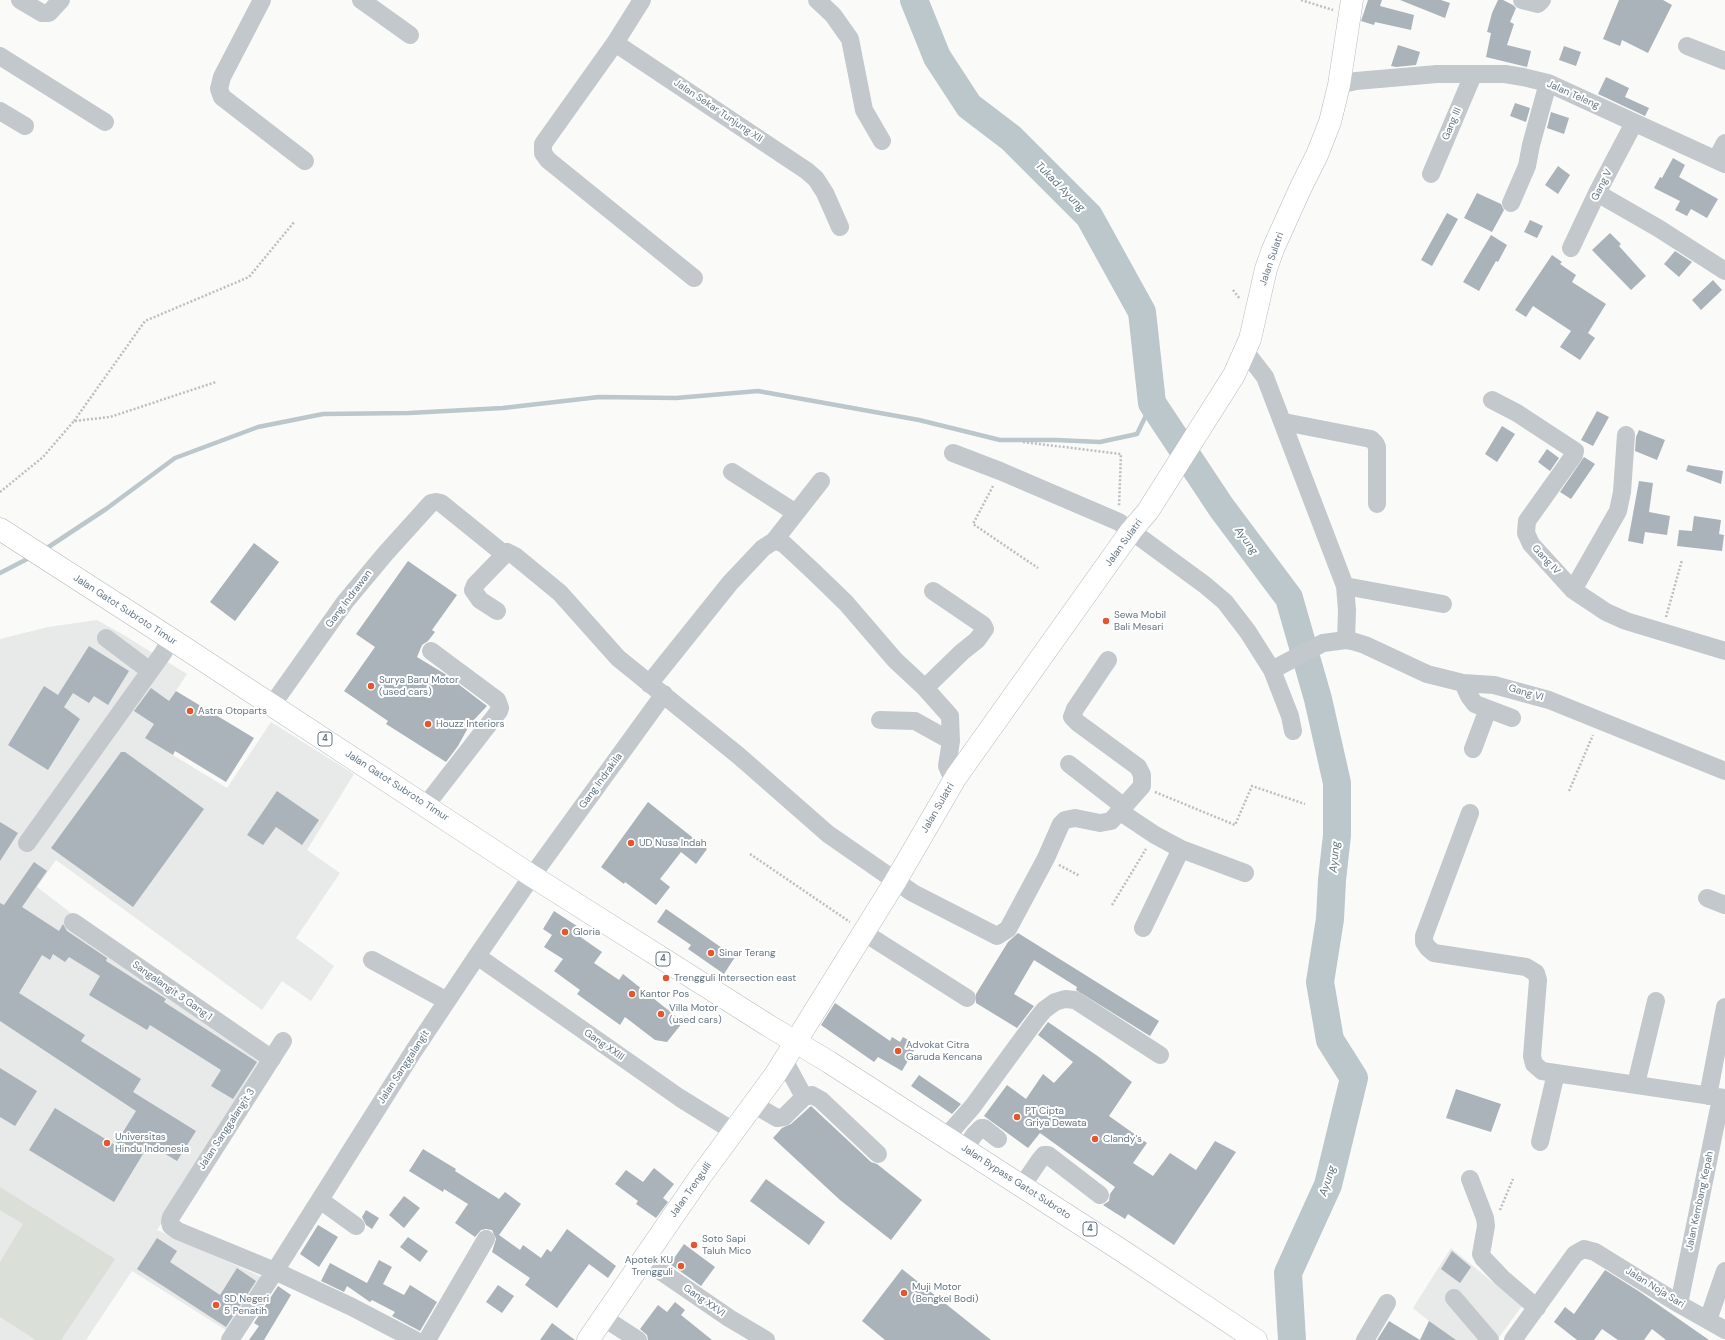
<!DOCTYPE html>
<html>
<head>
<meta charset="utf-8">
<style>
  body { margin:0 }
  canvas { display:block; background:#fafaf8 }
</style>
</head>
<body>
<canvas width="1725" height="1340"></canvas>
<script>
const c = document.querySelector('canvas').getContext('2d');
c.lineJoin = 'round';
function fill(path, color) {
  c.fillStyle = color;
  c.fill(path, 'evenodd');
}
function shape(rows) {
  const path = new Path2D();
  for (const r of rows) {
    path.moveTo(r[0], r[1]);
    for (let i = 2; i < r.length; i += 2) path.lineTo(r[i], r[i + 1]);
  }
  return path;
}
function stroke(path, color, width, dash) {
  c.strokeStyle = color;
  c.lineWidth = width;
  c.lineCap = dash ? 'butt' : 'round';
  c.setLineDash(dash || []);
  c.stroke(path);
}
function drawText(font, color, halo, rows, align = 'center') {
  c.font = font + ' "DM Sans",sans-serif';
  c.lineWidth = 4;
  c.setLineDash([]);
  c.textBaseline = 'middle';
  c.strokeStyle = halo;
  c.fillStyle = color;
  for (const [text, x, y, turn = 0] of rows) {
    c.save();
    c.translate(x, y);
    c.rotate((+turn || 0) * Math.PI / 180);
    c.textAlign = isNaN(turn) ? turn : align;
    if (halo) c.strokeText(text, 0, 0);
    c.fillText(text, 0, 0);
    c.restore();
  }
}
fill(shape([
  [97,620,122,634,187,674,145,738,227,788,271,722,354,774,307,850,340,873,296,938,334,966,311,1001,282,981,262,1010,56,860,37,887,266,1063,157,1230,264,1278,229,1332,132,1271,86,1340,0,1340,0,639,48,627],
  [1451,1248,1522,1306,1497,1340,1420,1340,1429,1321,1413,1308]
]), '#e8e9e9');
fill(shape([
  [0,1187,115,1259,61,1340,36,1340,0,1317,0,1262,23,1224,0,1210]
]), '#dadfd7');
stroke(shape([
  [44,550,106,509,175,458,258,427,323,414,409,413,503,408,599,397,676,398,758,391,919,420,1000,440,1056,440,1100,442,1137,434,1152,403],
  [0,573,31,557]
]), '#bbc7cb', 4.5);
stroke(shape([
  [914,0,937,57,969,106,1011,138,1089,216,1142,312,1152,403,1221,507,1289,598,1318,699,1337,783,1337,835,1332,880,1330,919,1320,982,1330,1040,1354,1078,1328,1185,1288,1273,1292,1340]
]), '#bbc7cb', 28);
fill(shape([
  [1368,0,1382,0,1380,6,1414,15,1411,30,1375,22,1374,25,1361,21],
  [1400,0,1441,0,1450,3,1445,18],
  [1498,0,1503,0,1513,5,1516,8,1510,22,1514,24,1507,45,1531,51,1527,67,1486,57,1491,33,1487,32,1492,13],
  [1619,0,1663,0,1672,5,1648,53,1622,40,1620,46,1603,39],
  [1398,45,1420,52,1416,65,1396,67,1391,66],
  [1564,46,1581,52,1576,66,1559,60],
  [1606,77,1629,88,1625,97,1649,108,1645,116,1598,94],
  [1515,103,1530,108,1526,122,1510,116],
  [1551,112,1569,118,1564,134,1547,128],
  [1673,158,1685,165,1679,177,1718,199,1707,218,1691,209,1687,216,1675,210,1680,201,1654,188,1660,177,1662,178],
  [1558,166,1570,175,1558,194,1545,185],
  [1477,193,1501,204,1504,210,1492,232,1464,218],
  [1447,213,1458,219,1432,266,1421,260],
  [1530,220,1543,226,1537,238,1524,232],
  [1610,233,1621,244,1619,246,1646,276,1631,290,1592,250],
  [1491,235,1507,245,1498,262,1496,261,1479,291,1463,282],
  [1675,251,1692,262,1679,277,1664,264],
  [1552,255,1562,262,1560,264,1576,275,1572,282,1606,304,1588,333,1595,338,1580,360,1560,347,1571,331,1533,306,1526,317,1515,310],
  [1713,280,1722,290,1701,310,1692,300],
  [1597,411,1609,417,1593,446,1581,440],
  [1502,426,1515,434,1497,462,1485,454],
  [1639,430,1665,440,1657,460,1635,451,1636,437],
  [1547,449,1559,458,1550,471,1538,462],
  [1584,457,1595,464,1571,499,1560,492],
  [1688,465,1723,471,1721,484,1686,471],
  [1639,481,1653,483,1649,512,1670,516,1667,535,1645,532,1643,544,1628,541],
  [1694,516,1721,520,1719,534,1724,535,1722,551,1677,546,1679,530,1692,531],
  [254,543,279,562,235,621,210,602],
  [408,561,457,595,432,630,435,632,428,641,422,645,417,657,445,674,487,706,470,724,458,746,446,762,386,724,388,721,344,691,375,647,356,634],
  [89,646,129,671,108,705,94,696,89,703,73,693,64,707,80,719,48,770,8,745,44,686,58,695],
  [151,688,169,701,176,691,254,738,226,782,175,751,173,755,145,738,154,724,134,711],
  [121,752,125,752,204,809,133,907,51,848],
  [277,791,319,820,302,845,276,827,263,845,247,835],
  [648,802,707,849,696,864,681,852,660,879,670,887,656,905,625,882,624,884,601,867],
  [0,822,18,833,0,861],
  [34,862,47,871,22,907,59,931,63,924,67,931,107,958,106,961,166,999,164,1002,257,1062,233,1099,211,1086,221,1070,150,1025,147,1030,89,995,100,976,69,957,65,962,53,954,50,960,42,955,19,993,85,1035,81,1041,141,1079,133,1092,196,1131,177,1161,149,1144,114,1202,29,1150,55,1108,115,1145,136,1111,0,1021,0,903,4,905],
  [666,909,735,957,724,974,688,949,691,945,657,922],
  [554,911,583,930,579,936,602,952,594,963,619,980,623,974,683,1022,667,1042,655,1040,625,1017,620,1025,577,994,580,990,554,971,563,959,544,947,552,935,543,929],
  [1018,933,1159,1021,1150,1036,1076,990,1077,987,1034,960,1014,994,1034,1006,1017,1028,976,1003,976,994,1008,942],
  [835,1003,890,1041,892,1037,900,1042,903,1037,917,1045,902,1071,878,1057,874,1062,821,1025],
  [1048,1022,1099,1057,1132,1082,1109,1116,1147,1143,1133,1163,1153,1176,1170,1153,1196,1170,1215,1141,1236,1152,1174,1245,1128,1214,1125,1219,1103,1205,1109,1201,1110,1194,1115,1187,1040,1133,1028,1148,984,1116,1007,1085,1026,1099,1043,1074,1054,1083,1073,1062,1038,1035],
  [0,1068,37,1091,15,1126,0,1117],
  [919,1075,961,1104,952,1114,911,1086],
  [1456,1089,1501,1104,1491,1132,1446,1118],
  [811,1106,871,1162,877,1164,922,1200,891,1240,840,1200,773,1138,782,1128,791,1124],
  [423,1149,456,1169,455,1171,499,1199,505,1192,521,1204,499,1235,520,1250,523,1245,541,1258,547,1249,551,1252,567,1229,616,1266,608,1278,589,1264,557,1308,525,1285,530,1278,492,1252,496,1239,492,1230,486,1229,481,1230,475,1237,455,1223,468,1204,444,1189,443,1192,409,1171],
  [654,1168,674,1184,663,1198,668,1202,656,1218,636,1204,638,1201,615,1184,626,1170,643,1182],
  [766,1179,825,1222,809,1245,750,1201],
  [404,1196,420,1208,404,1228,389,1215],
  [366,1210,379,1218,372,1229,366,1225,362,1217],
  [318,1225,338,1237,319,1267,300,1254],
  [408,1237,428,1251,420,1262,400,1247],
  [157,1238,177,1251,170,1262,220,1295,237,1268,256,1281,226,1327,137,1269],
  [684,1244,715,1267,701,1286,670,1264],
  [1452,1251,1471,1267,1460,1283,1441,1269],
  [379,1260,392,1267,383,1284,404,1295,410,1285,437,1302,420,1331,392,1316,395,1312,372,1300,370,1302,347,1286,344,1292,321,1281,330,1263,367,1283],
  [902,1269,991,1340,885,1340,862,1321],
  [1605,1270,1640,1292,1709,1340,1666,1340,1652,1329,1644,1340,1618,1340,1602,1329,1594,1340,1577,1340,1554,1322,1565,1307,1574,1314],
  [498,1285,514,1296,502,1313,486,1302],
  [278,1286,291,1295,264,1340,249,1340,259,1326,254,1323],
  [675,1302,685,1310,681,1315,712,1340,648,1340,647,1335,640,1329,658,1305,667,1312],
  [1389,1321,1420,1340,1377,1340],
  [1429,1321,1456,1340,1420,1340],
  [552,1323,575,1340,540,1340]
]), '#aab3b9');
const major = shape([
  [588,1340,700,1177,775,1075,895,882,956,777,1131,531,1148,511,1234,375,1250,339,1266,269,1273,249,1301,187,1317,155,1330,122,1339,85,1352,0]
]);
const highway = shape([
  [0,529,171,639,532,876,769,1026,829,1062,1124,1252,1256,1340]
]);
stroke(major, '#b5babe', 23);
stroke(highway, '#b4b9bd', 23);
stroke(shape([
  [1301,0,1333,10],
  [1233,290,1240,299],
  [74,421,145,321,249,277,295,221],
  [1023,442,1121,454,1119,506],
  [993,486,973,524,1038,568],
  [0,492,43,457,74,421,110,417,216,382],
  [1666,617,1682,560],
  [1569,791,1593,735],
  [1155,792,1235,825,1252,786,1305,804],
  [750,854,850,922],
  [1059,865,1080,876],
  [1112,905,1146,849],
  [1500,1210,1513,1179]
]), '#bbbfc2', 2.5, [2, 2]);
stroke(shape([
  [20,0,42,13,49,13,61,0],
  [262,0,222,77,219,89,222,97,305,161],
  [361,0,410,35],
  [642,0,615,43,543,144,543,153,548,160,694,278],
  [817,0,833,15,850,39,864,110,882,141],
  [1522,0,1538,4,1542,0],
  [615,43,807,171,816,179,825,193,840,227],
  [1687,46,1725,61],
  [0,56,105,122],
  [1339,85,1356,81,1437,74,1505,74,1523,77,1548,83,1725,164],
  [0,111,25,126],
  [1716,160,1725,143],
  [1431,174,1473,75],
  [1597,193,1658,228,1725,271],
  [1511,203,1527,166,1531,145,1548,83],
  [1571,248,1597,193,1634,123],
  [1245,351,1265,377,1345,586,1347,610,1346,640],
  [1492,400,1517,413,1575,451,1574,455,1527,521,1526,533,1531,544,1573,590,1606,612,1626,621,1725,651],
  [1284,422,1371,439,1375,443,1377,447,1377,504],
  [953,453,1000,471,1119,522,1205,585,1225,602,1248,632,1272,670,1290,716,1293,731],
  [732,472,796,513],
  [774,541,821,481],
  [1345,586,1443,604],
  [1573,590,1618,511,1622,492,1626,435],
  [497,611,480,600,473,590,475,585,507,552,515,556,560,593,618,658,739,756,828,834,913,893,997,936,1008,929,1046,858,1061,824,1065,820,1075,818,1100,823,1111,821,1142,786,1142,775,1138,767,1078,723,1072,717,1075,709,1108,660],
  [106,638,150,671],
  [1272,670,1323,643,1346,640,1352,641,1365,645,1427,674,1463,683,1494,685,1549,700,1725,771],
  [1463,683,1469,696,1475,704,1512,718],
  [649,684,730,583,763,548,774,541,777,541,784,544,814,572,846,603,895,660,925,688,962,652,977,640,985,629,983,625,933,591],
  [925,688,950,716,951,741,947,766,949,771,956,777],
  [272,705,345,602,385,554,431,503,436,502,441,503,504,554],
  [880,720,915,721,951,741],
  [1473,749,1488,709],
  [1069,764,1123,806],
  [426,805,499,711,500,708,497,700,431,651],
  [1119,811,1155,835,1181,849,1245,873],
  [1470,813,1424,936,1424,942,1428,948,1434,953,1526,967,1536,973,1538,980,1532,1056,1534,1064,1542,1071,1725,1098],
  [27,843,163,653,171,639],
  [1707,898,1725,905],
  [73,922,272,1059],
  [1143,928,1181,849],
  [863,932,967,998],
  [477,956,680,1098,733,1131],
  [372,960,447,1001],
  [283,1041,171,1217,170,1222,171,1226,178,1231,275,1271,352,1307,415,1340],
  [784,1060,804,1097],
  [1636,1084,1656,1001],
  [1708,1096,1725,1007],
  [753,1104,777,1118,784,1117,804,1097,812,1095,821,1100,878,1154],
  [946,1137,973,1106,1036,1020,1044,1010,1055,1002,1065,999,1075,1000,1160,1055],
  [1540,1142,1556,1073],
  [965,1149,974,1135,981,1128,984,1128,998,1139],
  [1470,1179,1485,1218,1486,1226,1481,1254,1483,1258,1502,1278,1537,1308],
  [1022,1186,1039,1161,1044,1155,1048,1155,1100,1195],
  [320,1200,356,1226],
  [643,1259,729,1318,766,1340],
  [1454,1298,1490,1340],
  [1679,1304,1721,1098],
  [604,1318,638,1340],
  [1708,1320,1725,1271],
  [230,1340,275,1271,413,1052,477,956,532,876,664,694],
  [427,1340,486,1239],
  [1365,1340,1387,1303],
  [1513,1340,1575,1254,1584,1249,1595,1252,1679,1304,1725,1330]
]), '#c3c8cc', 18);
stroke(major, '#fff', 22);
stroke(highway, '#fff', 22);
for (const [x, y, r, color] of [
  [1106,621,4,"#e4572e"],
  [371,686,4,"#e4572e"],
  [190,711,4,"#e4572e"],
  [428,724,4,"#e4572e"],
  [631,843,4,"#e4572e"],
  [565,932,4,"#e4572e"],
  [711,953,4,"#e4572e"],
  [666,978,4,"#e4572e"],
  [632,994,4,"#e4572e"],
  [661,1014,4,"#e4572e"],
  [898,1051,4,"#e4572e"],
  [1017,1117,4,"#e4572e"],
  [1095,1139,4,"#e4572e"],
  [107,1143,4,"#e4572e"],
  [694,1245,4,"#e4572e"],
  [681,1266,4,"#e4572e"],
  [904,1293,4,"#e4572e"],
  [216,1305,4,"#e4572e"]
]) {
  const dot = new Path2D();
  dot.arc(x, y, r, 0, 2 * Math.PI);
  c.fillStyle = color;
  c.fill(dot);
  stroke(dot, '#fff', 1.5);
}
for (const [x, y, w] of [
  [325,739,14],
  [663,959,14],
  [1090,1229,14]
]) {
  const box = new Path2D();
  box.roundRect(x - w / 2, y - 7, w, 14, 3);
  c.fillStyle = '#fff';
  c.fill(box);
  stroke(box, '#657683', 1);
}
drawText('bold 9px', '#657683', null, [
  ["4",325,739],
  ["4",663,959],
  ["4",1090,1229]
]);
drawText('10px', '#657683', '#fff', [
  ["Jalan Teleng",1573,95,24],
  ["Jalan Sekar Tunjung XII",718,111,34],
  ["Gang III",1452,124,-67],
  ["Gang V",1602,185,-63],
  ["Jalan Sulatri",1272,259,-71],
  ["Jalan Sulatri",1124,543,-54],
  ["Gang IV",1546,560,47],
  ["Gang Indrawan",349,599,-53],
  ["Jalan Gatot Subroto Timur",125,610,33],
  ["Gang VI",1526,693,16],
  ["Gang Indrakila",601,781,-54],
  ["Jalan Gatot Subroto Timur",397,786,33],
  ["Jalan Sulatri",938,808,-60],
  ["Sangalangit 3 Gang 1",172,991,35],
  ["Gang XXIII",604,1045,35],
  ["Jalan Sanggalangit",404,1067,-57],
  ["Jalan Sanggalangit 3",227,1129,-57],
  ["Jalan Bypass Gatot Subroto",1016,1182,33],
  ["Jalan Trengulli",691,1190,-55],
  ["Jalan Kembang Kepah",1700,1201,-78],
  ["Jalan Noja Sari",1655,1288,32],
  ["Gang XXVI",704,1301,35]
]);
drawText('10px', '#657683', '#fff', [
  ["Sewa Mobil",1114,615],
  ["Bali Mesari",1114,627],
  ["Surya Baru Motor",379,680],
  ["(used cars)",379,692],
  ["Astra Otoparts",198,711],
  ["Houzz Interiors",436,724],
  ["UD Nusa Indah",639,843],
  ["Gloria",573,932],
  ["Sinar Terang",719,953],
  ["Trengguli Intersection east",674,978],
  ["Kantor Pos",640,994],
  ["Villa Motor",669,1008],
  ["(used cars)",669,1020],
  ["Advokat Citra",906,1045],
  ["Garuda Kencana",906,1057],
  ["PT Cipta",1025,1111],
  ["Griya Dewata",1025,1123],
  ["Universitas",115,1137],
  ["Hindu Indonesia",115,1149],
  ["Clandy's",1103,1139],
  ["Soto Sapi",702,1239],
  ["Taluh Mico",702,1251],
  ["Apotek KU",673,1260,"right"],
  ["Trengguli",673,1272,"right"],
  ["Muji Motor",912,1287],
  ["(Bengkel Bodi)",912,1299],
  ["SD Negeri",224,1299],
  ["5 Penatih",224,1311]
], 'left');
drawText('italic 11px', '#60757c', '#fff', [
  ["Tukad Ayung",1060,187,45],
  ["Ayung",1246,541,54],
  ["Ayung",1335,857,-85],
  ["Ayung",1328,1181,-72]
]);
</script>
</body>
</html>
